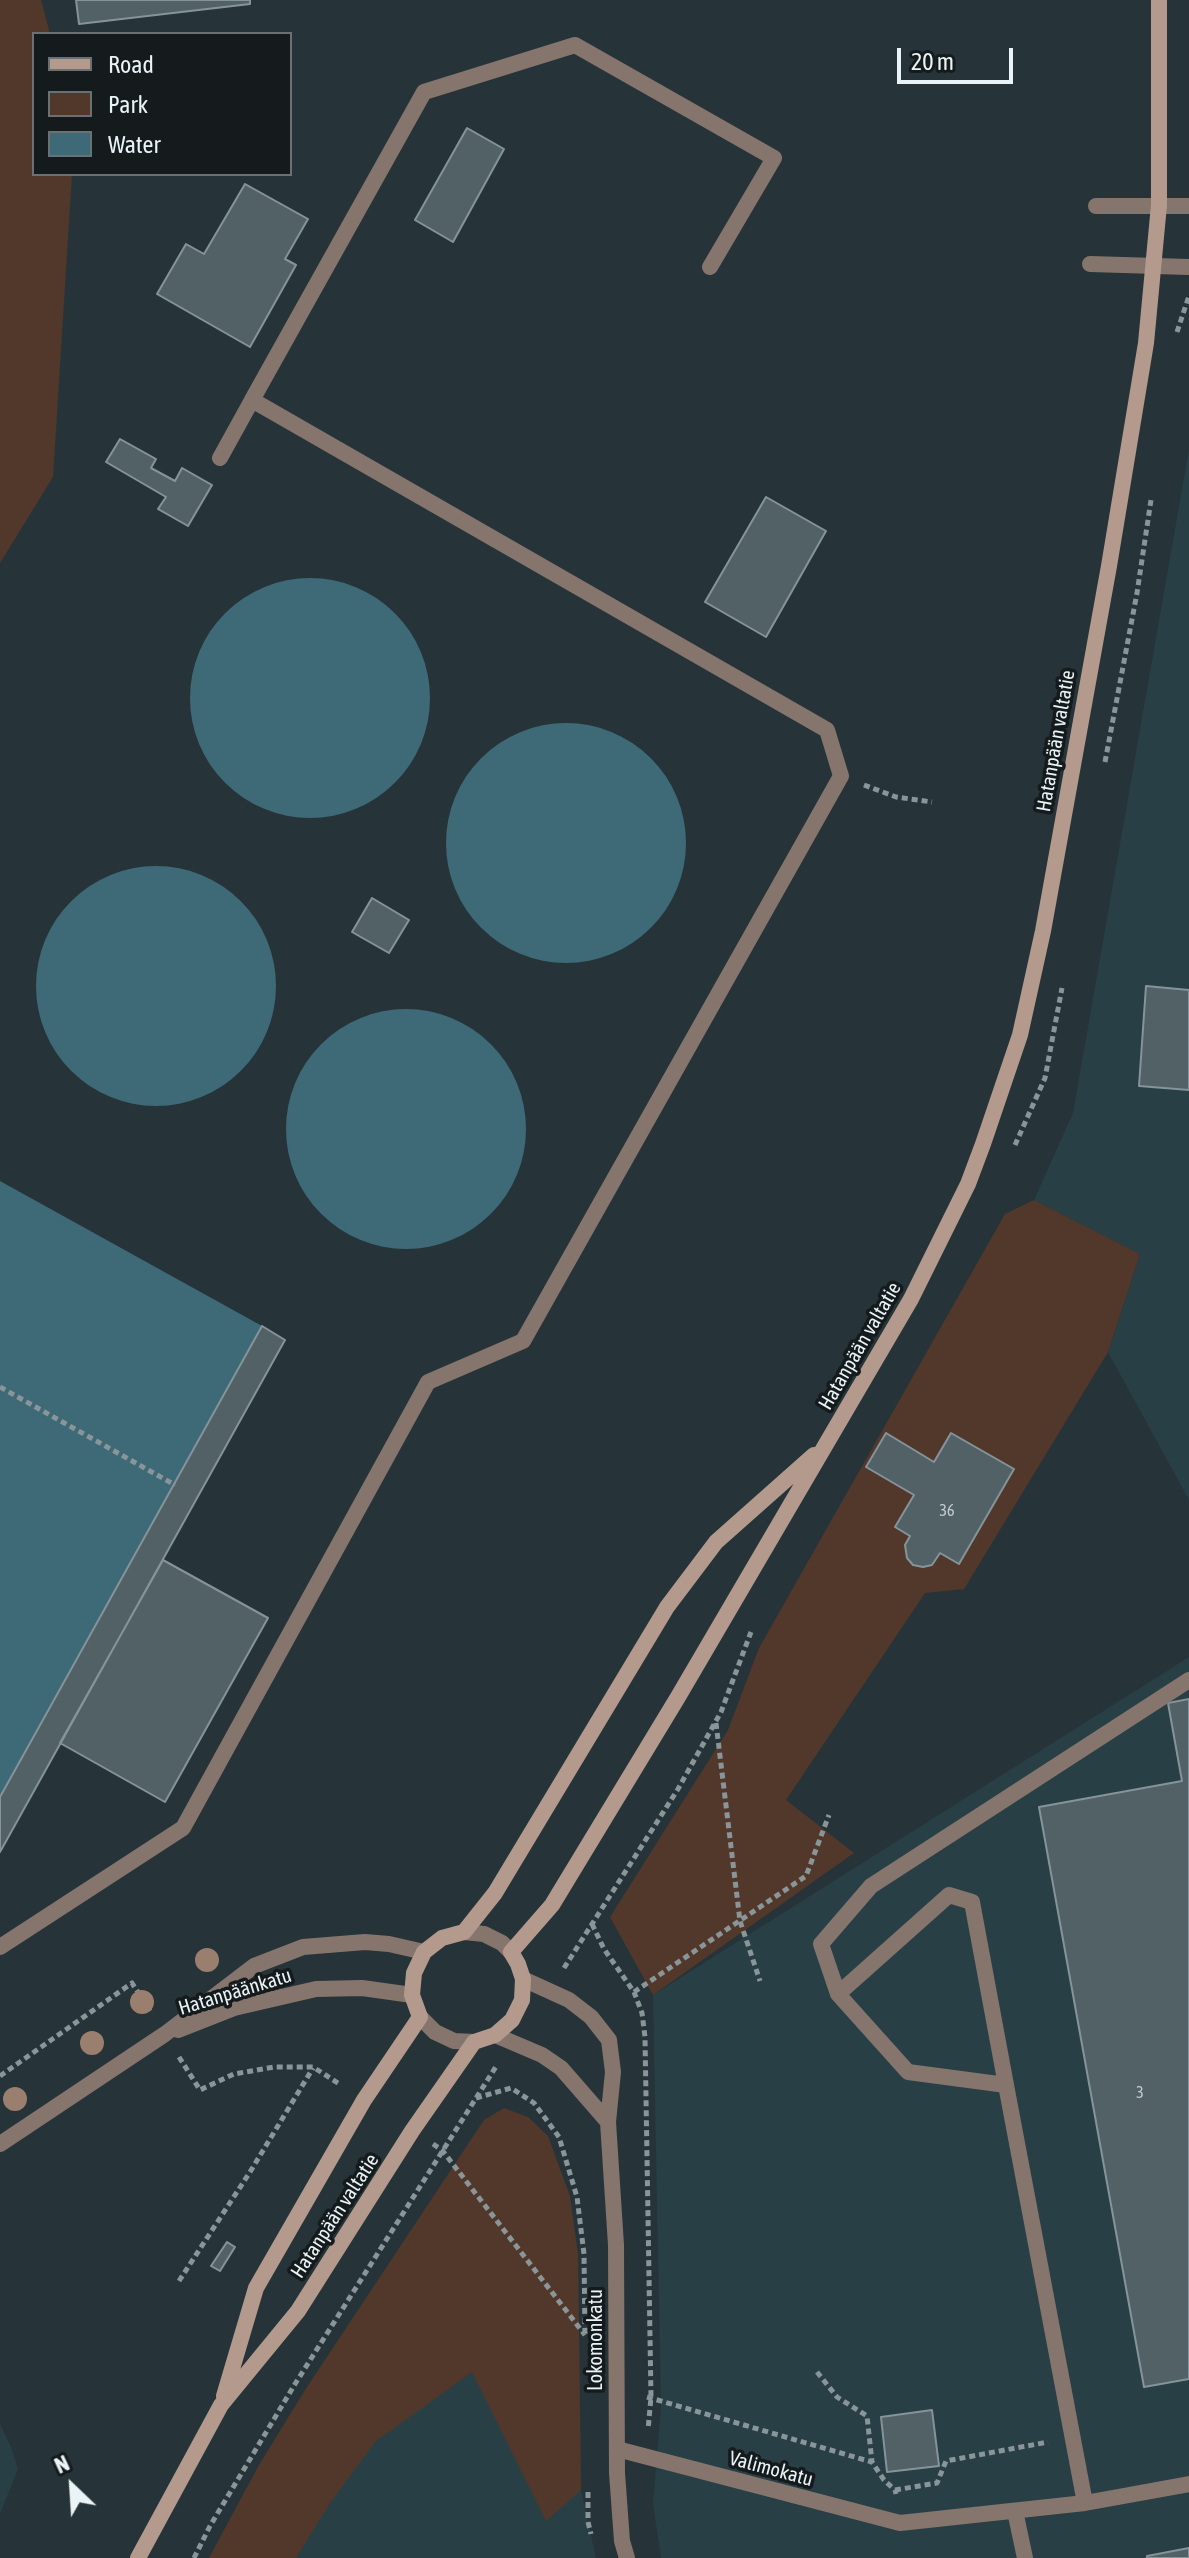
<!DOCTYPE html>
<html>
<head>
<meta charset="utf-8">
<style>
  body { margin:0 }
  #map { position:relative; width:1189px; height:2558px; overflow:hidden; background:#263439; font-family:"Asap Condensed",sans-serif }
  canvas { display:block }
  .legend { position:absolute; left:32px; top:32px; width:260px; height:144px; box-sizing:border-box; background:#151b1d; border:2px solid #6a7174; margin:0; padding:10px 14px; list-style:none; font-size:24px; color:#eaf3f6 }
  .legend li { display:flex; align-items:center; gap:16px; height:40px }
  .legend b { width:40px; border:2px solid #6a7174 }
  .north { position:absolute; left:32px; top:2446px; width:80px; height:80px; -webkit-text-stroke:6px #151b1d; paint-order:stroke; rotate:335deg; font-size:22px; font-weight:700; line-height:32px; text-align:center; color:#eaf3f6 }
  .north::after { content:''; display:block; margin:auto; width:28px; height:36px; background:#eaf3f6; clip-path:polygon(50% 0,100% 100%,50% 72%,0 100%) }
  .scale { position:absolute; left:897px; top:48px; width:116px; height:36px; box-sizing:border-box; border:4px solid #eaf3f6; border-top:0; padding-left:10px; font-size:24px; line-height:28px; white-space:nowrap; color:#eaf3f6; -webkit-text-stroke:6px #151b1d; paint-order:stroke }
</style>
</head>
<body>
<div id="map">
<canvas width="1189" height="2558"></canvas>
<ul class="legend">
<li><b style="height:10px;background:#b39a8d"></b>Road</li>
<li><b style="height:22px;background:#51382b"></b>Park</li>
<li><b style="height:22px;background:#3e6977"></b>Water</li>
</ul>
<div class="north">N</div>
<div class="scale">20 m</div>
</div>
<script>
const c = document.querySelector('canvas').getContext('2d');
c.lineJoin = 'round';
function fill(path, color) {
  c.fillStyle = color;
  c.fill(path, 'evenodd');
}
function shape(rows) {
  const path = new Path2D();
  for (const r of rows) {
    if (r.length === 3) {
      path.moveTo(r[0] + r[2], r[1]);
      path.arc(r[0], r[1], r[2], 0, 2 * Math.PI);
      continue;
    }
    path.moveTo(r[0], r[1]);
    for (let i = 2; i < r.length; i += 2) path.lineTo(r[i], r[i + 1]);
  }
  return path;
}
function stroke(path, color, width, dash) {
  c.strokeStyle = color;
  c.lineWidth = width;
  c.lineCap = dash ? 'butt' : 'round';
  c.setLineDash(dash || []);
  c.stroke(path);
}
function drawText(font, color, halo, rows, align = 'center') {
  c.font = font + ' "Asap Condensed",sans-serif';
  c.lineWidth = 7;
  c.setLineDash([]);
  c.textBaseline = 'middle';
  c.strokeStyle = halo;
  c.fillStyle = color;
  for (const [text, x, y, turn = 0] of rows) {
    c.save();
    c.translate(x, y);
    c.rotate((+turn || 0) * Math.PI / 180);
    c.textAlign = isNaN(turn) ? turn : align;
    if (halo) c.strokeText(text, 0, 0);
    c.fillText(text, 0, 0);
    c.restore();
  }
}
fill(shape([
  [1189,449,1189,1500,1108,1352,1140,1254,1034,1200,1073,1113],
  [1189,1657,1189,2558,661,2558,653,2504,661,2406,653,1995],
  [578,2254,581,2490,596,2558,209,2558,259,2465],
  [0,2424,11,2447,18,2469,0,2514]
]), '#283f46');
fill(shape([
  [0,0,41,0,50,34,34,34,34,174,72,174,53,477,0,563],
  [1034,1200,1140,1254,1108,1352,964,1589,925,1593,786,1800,854,1853,653,1995,610,1917,728,1730,759,1648,1005,1214],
  [504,2108,528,2117,548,2136,570,2196,578,2254,581,2490,546,2521,472,2372,375,2442,330,2503,296,2558,209,2558,259,2465,305,2390,484,2120]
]), '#51382b');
fill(shape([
  [310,698,120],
  [566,843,120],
  [156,986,120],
  [406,1129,120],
  [0,1181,262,1326,0,1797]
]), '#3e6977');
const building = shape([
  [76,0,250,0,250,4,79,24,76,0],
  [467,128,504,149,453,242,415,220,467,128],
  [245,184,308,219,285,259,296,265,250,347,157,294,186,244,204,254,245,184],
  [120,439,156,459,151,468,175,481,182,468,212,485,188,526,158,509,166,497,106,462,120,439],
  [766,497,826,531,766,637,705,602,766,497],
  [372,898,409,920,389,953,352,932,372,898],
  [1146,986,1189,990,1189,1090,1139,1086,1146,986],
  [262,1326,285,1340,0,1852,0,1797,262,1326],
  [886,1433,934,1462,951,1433,1014,1469,959,1564,940,1553,932,1565,923,1567,913,1565,907,1558,905,1545,910,1536,895,1527,914,1495,866,1467,886,1433],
  [163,1560,268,1618,165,1802,60,1743,163,1560],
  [1189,1699,1189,2379,1144,2387,1039,1807,1182,1781,1168,1703,1189,1699],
  [227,2242,235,2247,220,2271,211,2266,227,2242],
  [932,2410,939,2466,887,2472,881,2417,932,2410],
  [1189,2548,1189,2558,1147,2558,1147,2556,1189,2548]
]);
fill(building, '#526166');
stroke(building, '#84949a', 2);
stroke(shape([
  [1177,332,1189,296],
  [1105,762,1137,593,1151,500],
  [864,785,896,797,932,802],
  [1015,1145,1045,1078,1062,988],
  [0,1387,175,1485],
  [716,1723,740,1921,760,1981],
  [592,1924,604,1949,634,1992,642,2013,645,2037,651,2397,648,2430],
  [564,1968,678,1789,721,1712,751,1632],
  [634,1992,806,1876,829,1815],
  [179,2057,200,2090,234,2074,274,2067,313,2067,341,2085],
  [0,2076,132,1983,150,2011],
  [476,2098,511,2088,534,2103,559,2137,577,2197,584,2254,585,2334],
  [433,2144,442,2150,585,2335],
  [179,2281,250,2172,313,2068],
  [817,2372,837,2397,867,2416,872,2462],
  [647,2397,872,2462,884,2480,895,2490,896,2494],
  [895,2490,937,2483,946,2461,1048,2442],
  [588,2492,588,2522,591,2534],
  [194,2558,210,2526,295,2384,497,2065]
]), '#899599', 5, [6, 4]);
stroke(shape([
  [1096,206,1189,206],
  [1090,264,1189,267],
  [220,458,252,400],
  [0,1947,183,1828,428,1382,523,1341,841,776,827,730,252,400,424,92,575,45,774,158,710,267],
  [838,1994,821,1944,871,1886,1189,1680],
  [1006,2085,972,1902,949,1895,838,1994,908,2072,1006,2085,1085,2503],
  [617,2449,900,2523,1085,2503,1189,2484],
  [1015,2511,1025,2558]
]), '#85756c', 16);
stroke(shape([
  [464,1932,484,1934,502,1943,511,1952],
  [523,1979,569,2000,591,2017,609,2040,613,2072,608,2122,616,2245,617,2473,622,2541,627,2558],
  [420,2017,435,2032,454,2041,474,2042],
  [178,2030,234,2008,316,1989,362,1988,412,1995],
  [495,2035,542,2055,561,2068,608,2122],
  [0,2144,165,2034,254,1966,303,1947,365,1942,389,1944,424,1952]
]), '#85756c', 16);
stroke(shape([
  [224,2396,256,2288,364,2100,420,2017,412,1995,414,1973,424,1952,442,1938,464,1932,495,1893,667,1607,716,1542,814,1455],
  [138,2558,221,2405,298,2311,412,2131,474,2042,495,2035,512,2020,522,2000,523,1979,518,1964,511,1952,552,1905,678,1697,911,1299,968,1184,983,1144,1020,1035,1043,931,1109,566,1146,343,1159,205,1159,0]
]), '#b39a8d', 16);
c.fillStyle = '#9a7f6f';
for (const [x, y] of [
  [207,1960],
  [142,2002],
  [92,2043],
  [15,2099]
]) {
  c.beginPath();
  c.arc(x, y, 12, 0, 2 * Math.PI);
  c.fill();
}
drawText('16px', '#c4ced2', null, [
  ["36",947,1511],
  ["3",1140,2093]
]);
drawText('20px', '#eaf3f6', '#151b1d', [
  ["Hatanpään valtatie",1056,741,-80],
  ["Hatanpään valtatie",860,1346,-60],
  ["Hatanpäänkatu",235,1992,-17],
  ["Hatanpään valtatie",335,2216,-57],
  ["Lokomonkatu",596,2340,-90],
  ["Valimokatu",771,2469,15]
]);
</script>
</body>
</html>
